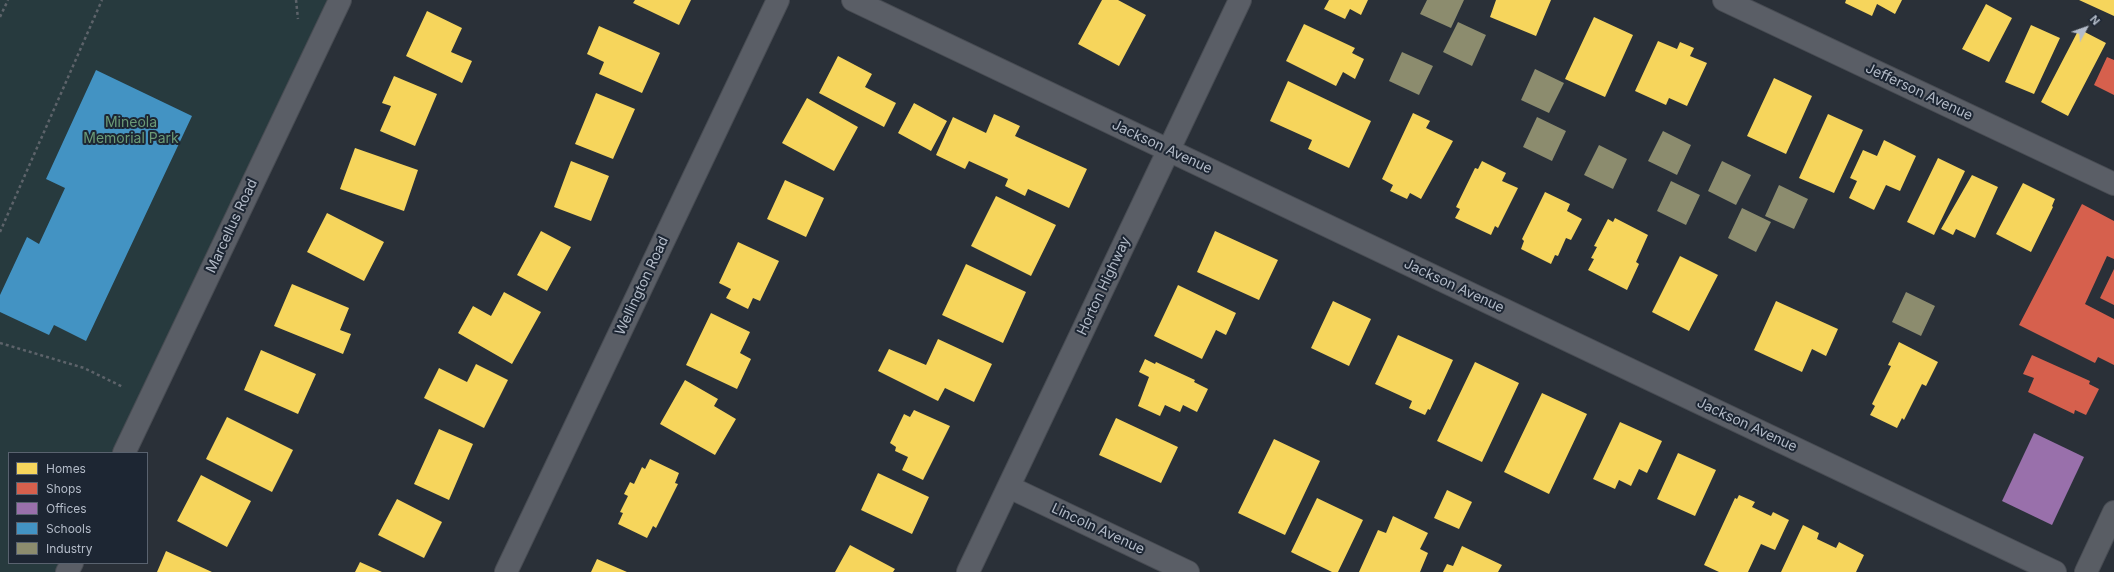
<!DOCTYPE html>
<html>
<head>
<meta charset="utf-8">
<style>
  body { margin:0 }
  #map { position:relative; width:2114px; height:572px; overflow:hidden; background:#2a3038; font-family:Inter,sans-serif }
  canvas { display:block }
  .legend { position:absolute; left:8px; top:452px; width:140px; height:112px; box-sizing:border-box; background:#1d2633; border:1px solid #59626f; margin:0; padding:5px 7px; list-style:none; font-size:12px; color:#b4bcc9 }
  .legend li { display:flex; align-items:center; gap:8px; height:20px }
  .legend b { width:20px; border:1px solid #59626f }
  .north { position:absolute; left:2066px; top:8px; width:40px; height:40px; -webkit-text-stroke:3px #1d2633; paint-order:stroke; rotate:49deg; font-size:11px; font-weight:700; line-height:16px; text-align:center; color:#b4bcc9 }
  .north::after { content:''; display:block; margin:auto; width:14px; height:18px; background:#b4bcc9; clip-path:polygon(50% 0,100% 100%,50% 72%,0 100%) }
</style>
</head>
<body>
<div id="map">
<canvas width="2114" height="572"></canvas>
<ul class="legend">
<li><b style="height:11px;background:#f6d55c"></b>Homes</li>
<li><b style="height:11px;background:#d6604d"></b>Shops</li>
<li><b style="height:11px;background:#9970ab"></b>Offices</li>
<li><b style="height:11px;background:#4393c3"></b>Schools</li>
<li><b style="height:11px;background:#8c8c6e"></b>Industry</li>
</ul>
<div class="north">N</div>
</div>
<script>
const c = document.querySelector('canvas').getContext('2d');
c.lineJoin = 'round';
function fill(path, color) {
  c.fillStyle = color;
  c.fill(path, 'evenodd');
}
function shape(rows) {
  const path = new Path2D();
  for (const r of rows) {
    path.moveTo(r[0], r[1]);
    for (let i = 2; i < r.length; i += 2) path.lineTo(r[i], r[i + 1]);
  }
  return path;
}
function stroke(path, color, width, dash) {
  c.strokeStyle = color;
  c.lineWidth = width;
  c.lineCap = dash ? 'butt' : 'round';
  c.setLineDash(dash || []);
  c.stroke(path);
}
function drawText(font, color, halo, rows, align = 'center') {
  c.font = font + ' Inter,sans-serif';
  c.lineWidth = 4;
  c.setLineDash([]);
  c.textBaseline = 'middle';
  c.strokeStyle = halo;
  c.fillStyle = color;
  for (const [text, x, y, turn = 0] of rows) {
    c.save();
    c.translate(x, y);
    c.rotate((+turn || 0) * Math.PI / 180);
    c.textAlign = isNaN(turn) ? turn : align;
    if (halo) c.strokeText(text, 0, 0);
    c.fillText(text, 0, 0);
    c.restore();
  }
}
fill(shape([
  [0,0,340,0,124,453,9,453,9,563,72,563,67,572,0,572]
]), '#273a3e');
fill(shape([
  [635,0,691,0,679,25,633,3],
  [1102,0,1118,0,1146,15,1119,66,1078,44],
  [1329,0,1368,0,1361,15,1350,9,1345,19,1324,9],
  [1496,0,1551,0,1536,36,1490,17],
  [1846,0,1902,0,1895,14,1877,4,1872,16,1845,3],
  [2079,0,2114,0,2114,16],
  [1986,4,2012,18,1989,62,1962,49],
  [427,11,462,28,451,52,472,61,462,83,406,56],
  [1594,17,1633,35,1605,97,1565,79],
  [1304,24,1355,48,1352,53,1364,59,1355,79,1343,72,1336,86,1286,61],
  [2031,25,2060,38,2034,94,2005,82],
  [599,26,660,53,642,93,599,74,604,62,587,54],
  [2079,29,2106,43,2068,116,2041,102],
  [1658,41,1677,49,1680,42,1694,48,1690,56,1707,63,1687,106,1669,98,1666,105,1635,91],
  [838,56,872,74,865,87,896,103,884,127,819,93],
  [394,76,437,94,415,146,380,131,391,106,382,103],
  [1774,78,1812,96,1786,154,1747,136],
  [1288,81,1371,121,1349,168,1308,149,1312,140,1270,121],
  [596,93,635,109,613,159,575,144],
  [807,98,858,127,834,171,782,143],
  [914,103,947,121,931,151,898,133],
  [1413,113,1430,121,1426,128,1453,141,1421,199,1410,193,1407,199,1390,191,1393,185,1382,179],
  [994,114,1020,126,1015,136,1087,169,1069,208,1028,189,1025,196,1005,186,1008,179,969,161,965,169,936,155,953,117,986,133],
  [1828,114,1863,130,1834,193,1799,178],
  [1884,140,1916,156,1900,191,1886,185,1874,210,1849,198,1857,181,1850,178,1863,150,1877,156],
  [355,148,418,170,404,211,340,189],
  [1938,158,1965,171,1934,235,1907,222],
  [571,161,609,176,591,221,554,207],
  [1482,161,1506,173,1502,181,1518,188,1498,228,1495,226,1491,235,1455,218,1460,209,1456,207,1475,168,1478,169],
  [1972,175,1998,187,1975,238,1956,229,1953,235,1941,229],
  [785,180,824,198,806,237,767,219],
  [2023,183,2055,199,2052,206,2053,207,2031,252,1996,234],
  [1545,192,1570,204,1567,211,1582,219,1571,240,1566,238,1558,256,1555,255,1551,264,1521,249,1524,241,1522,239],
  [996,196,1056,225,1031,276,971,246],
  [327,213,384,242,364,281,307,252],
  [1615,218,1648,235,1636,262,1639,264,1627,290,1588,270,1594,259,1591,258,1597,247,1594,246,1608,219,1613,222],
  [541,231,571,247,547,291,517,275],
  [1215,231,1278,260,1259,300,1197,272],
  [738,242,779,261,760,301,753,298,748,309,726,298,731,289,719,283],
  [1680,256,1718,275,1689,331,1652,312],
  [966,264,1026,292,1003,343,942,315],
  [292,284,349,308,340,330,351,334,343,354,274,326],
  [1178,285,1236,313,1226,335,1216,330,1202,359,1154,336],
  [504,292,541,312,512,364,458,333,473,306,491,316],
  [1333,301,1371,319,1349,366,1311,348],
  [1776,301,1838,329,1826,356,1812,349,1802,372,1754,350],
  [711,313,750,332,740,353,751,359,737,389,686,365],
  [1398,335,1453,360,1430,410,1428,409,1425,415,1409,408,1412,401,1375,384],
  [938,339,992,364,974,402,945,388,938,401,878,371,889,349,926,365],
  [1899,342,1938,362,1926,386,1922,384,1904,420,1902,418,1897,428,1870,415,1875,406,1872,404,1891,366,1888,365],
  [261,350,316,374,298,414,244,390],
  [1145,359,1155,364,1156,362,1195,380,1194,382,1208,389,1197,412,1183,405,1180,412,1165,405,1160,416,1138,406,1149,377,1139,372],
  [1475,362,1519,383,1482,462,1437,441],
  [476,364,508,380,484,428,424,398,439,368,467,382],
  [685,380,718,399,714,406,736,419,715,455,660,424],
  [1542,393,1587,414,1549,494,1504,472],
  [914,410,950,426,923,480,902,470,908,457,895,451,896,447,890,443,904,414,910,417],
  [227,417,293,450,272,492,206,459],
  [1116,418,1178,447,1161,483,1099,455],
  [1620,422,1662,441,1647,473,1639,469,1631,486,1619,480,1615,489,1593,479],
  [439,429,473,444,449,500,414,484],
  [1274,439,1320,461,1285,535,1238,513],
  [1678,453,1716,470,1695,516,1657,499],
  [650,459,679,473,675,483,678,484,656,528,653,526,647,538,618,524,623,513,620,512,628,496,624,494,630,482,634,484,642,467,645,469],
  [878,473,929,497,912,534,861,510],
  [201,475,251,501,227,547,177,521],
  [1447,490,1472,502,1459,529,1434,518],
  [1739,495,1755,502,1752,507,1771,516,1773,512,1789,520,1775,550,1761,544,1748,572,1719,572,1704,565,1735,498,1737,499],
  [1317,498,1363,520,1338,572,1332,572,1291,552],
  [397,499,442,522,424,558,378,535],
  [1393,516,1428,533,1420,549,1428,553,1420,572,1359,572,1378,530,1386,533],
  [1803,525,1819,533,1817,539,1836,548,1839,542,1864,555,1856,572,1781,572],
  [850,545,895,569,893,572,835,572],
  [1462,546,1502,565,1498,572,1443,572,1447,564,1453,566],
  [166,551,212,572,157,572],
  [597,559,627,572,591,572],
  [360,562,382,572,355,572]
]), '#f6d55c');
fill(shape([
  [2107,57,2114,60,2114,95,2094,85],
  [2082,204,2114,221,2114,259,2107,256,2085,304,2114,319,2114,365,2098,357,2095,363,2019,325],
  [2114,269,2114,305,2100,298],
  [2032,355,2090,381,2089,384,2099,389,2086,415,2075,410,2074,414,2028,392,2034,378,2023,374]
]), '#d6604d');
fill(shape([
  [2034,433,2084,457,2052,525,2002,501]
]), '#9970ab');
fill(shape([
  [96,70,192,116,86,341,54,325,49,335,0,312,0,295,27,237,39,244,65,188,46,179]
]), '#4393c3');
fill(shape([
  [1427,0,1464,0,1451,28,1420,14],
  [1458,22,1486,35,1472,66,1443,52],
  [1402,52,1433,66,1419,95,1389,81],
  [1535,69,1564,83,1549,113,1521,100],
  [1537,117,1566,131,1552,161,1523,147],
  [1663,131,1691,145,1677,175,1648,161],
  [1599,145,1627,159,1613,189,1584,175],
  [1722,161,1751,175,1736,205,1708,191],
  [1671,181,1700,195,1686,225,1657,211],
  [1779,185,1808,199,1794,229,1765,216],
  [1742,208,1771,222,1756,252,1728,238],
  [1906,292,1935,306,1921,336,1892,322]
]), '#8c8c6e');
const minor = shape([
  [853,0,2055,572],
  [1724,0,2114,184],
  [124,453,340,0],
  [1009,487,1188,572],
  [67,572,72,563],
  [506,572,778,0],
  [968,572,1240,0]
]);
const secondary = shape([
  [2086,572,2114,512]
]);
stroke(minor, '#484c53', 24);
stroke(secondary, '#484c53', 24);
stroke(shape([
  [296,0,298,19],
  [0,17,8,0],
  [0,232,102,0],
  [0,343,84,368,123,387]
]), '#5d636a', 2.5, [3, 3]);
stroke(minor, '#5a5e66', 22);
stroke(secondary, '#595d64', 22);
drawText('14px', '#b4bcc9', '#1d2633', [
  ["Jefferson Avenue",1919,92,25],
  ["Jackson Avenue",1162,147,25],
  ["Marcellus Road",232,226,-65],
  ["Wellington Road",642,286,-65],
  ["Horton Highway",1104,286,-65],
  ["Jackson Avenue",1454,286,25],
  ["Jackson Avenue",1747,425,25],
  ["Lincoln Avenue",1098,529,25]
]);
drawText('14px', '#6b9a76', '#1d2633', [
  ["Mineola",131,123],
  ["Memorial Park",131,139]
]);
</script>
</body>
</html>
